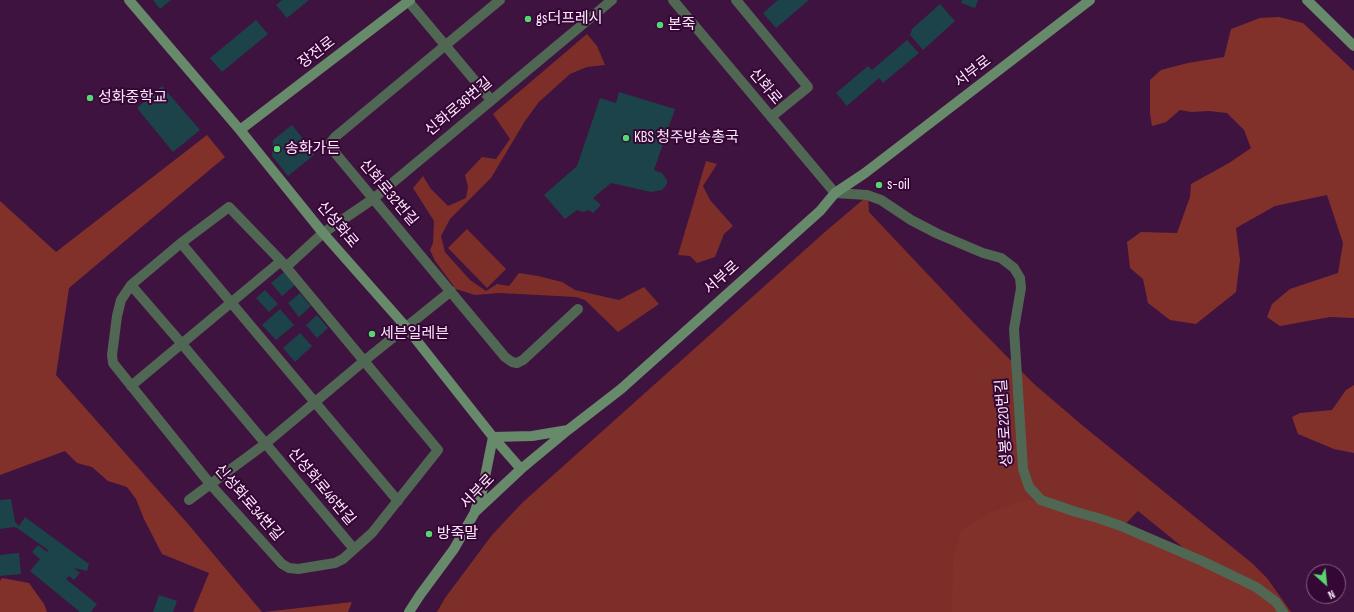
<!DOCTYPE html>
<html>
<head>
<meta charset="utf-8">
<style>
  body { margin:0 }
  #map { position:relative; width:1354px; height:612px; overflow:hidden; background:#3f133f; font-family:"Sofia Sans Condensed",sans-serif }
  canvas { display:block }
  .north { position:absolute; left:1306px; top:564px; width:40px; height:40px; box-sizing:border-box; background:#340735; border:1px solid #856185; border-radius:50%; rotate:153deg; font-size:11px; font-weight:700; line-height:16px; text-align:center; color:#ffe8fe }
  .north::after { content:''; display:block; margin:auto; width:14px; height:18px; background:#57d570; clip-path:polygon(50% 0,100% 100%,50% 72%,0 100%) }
</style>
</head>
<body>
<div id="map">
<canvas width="1354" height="612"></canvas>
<div class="north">N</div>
</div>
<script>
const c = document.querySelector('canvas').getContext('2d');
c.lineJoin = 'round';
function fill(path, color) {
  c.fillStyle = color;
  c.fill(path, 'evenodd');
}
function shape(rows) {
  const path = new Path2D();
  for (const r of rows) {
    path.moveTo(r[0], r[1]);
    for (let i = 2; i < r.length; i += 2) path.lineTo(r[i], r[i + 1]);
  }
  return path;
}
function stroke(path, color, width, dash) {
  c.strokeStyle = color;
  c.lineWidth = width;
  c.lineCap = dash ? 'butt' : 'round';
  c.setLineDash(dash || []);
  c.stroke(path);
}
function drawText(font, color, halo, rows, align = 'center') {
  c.font = font + ' "Sofia Sans Condensed","Noto Sans KR",sans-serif';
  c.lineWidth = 4;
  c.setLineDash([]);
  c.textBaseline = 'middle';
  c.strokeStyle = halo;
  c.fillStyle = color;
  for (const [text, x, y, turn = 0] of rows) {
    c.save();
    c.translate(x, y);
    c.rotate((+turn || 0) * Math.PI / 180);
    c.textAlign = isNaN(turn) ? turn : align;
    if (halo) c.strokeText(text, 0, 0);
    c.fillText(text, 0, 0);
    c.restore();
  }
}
fill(shape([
  [587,34,597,46,605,65,587,67,570,74,539,102,525,121,491,178,450,219,441,236,445,252,470,280,486,291,497,284,509,286,519,273,538,276,562,282,575,290,619,300,644,287,659,304,618,332,585,300,576,297,499,293,475,295,456,289,435,261,430,250,433,243,434,221,413,188,423,176,431,189,448,206,466,198,468,187,465,175,482,157,496,159,510,139,493,114],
  [706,161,717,164,703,186,710,200,733,226,724,234,715,257,697,263,690,256,678,255],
  [868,197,869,212,968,317,1034,384,1082,425,1253,564,1267,578,1291,612,1252,612,1238,592,1138,511,1041,612,437,612,445,598,492,535,522,503,826,231,865,198],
  [467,229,506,269,487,288,448,248]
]), '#7d2e28');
fill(shape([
  [1279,17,1303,23,1354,71,1354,318,1330,317,1280,326,1267,317,1272,304,1290,289,1338,273,1343,243,1327,195,1275,206,1236,228,1240,260,1236,292,1196,324,1170,320,1148,303,1143,279,1130,268,1127,242,1141,232,1177,233,1190,197,1191,184,1229,163,1251,148,1244,130,1227,113,1209,111,1191,112,1180,110,1166,122,1152,126,1150,114,1150,80,1161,70,1188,63,1224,57,1231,29,1260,18],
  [207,135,225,157,69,288,56,375,188,524,262,612,193,612,209,573,162,554,144,519,136,499,127,487,108,481,92,467,77,463,65,451,0,475,0,201,56,252],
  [1354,385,1354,453,1334,449,1298,434,1292,417,1300,413,1332,410,1346,390],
  [1028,499,1153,540,1267,595,1279,612,952,612,953,561,961,530,992,512],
  [2,578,29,583,44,604,47,612,0,612,0,581],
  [352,602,348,612,264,612]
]), '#82312a');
fill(shape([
  [153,0,171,0,160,9],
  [282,0,309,0,287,18,276,5],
  [778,0,809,0,776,28,763,13],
  [962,0,978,0,975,8,961,3],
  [940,4,955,21,923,50,910,35,912,29],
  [256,20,268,34,222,72,210,58],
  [907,40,919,53,883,83,879,78,847,106,836,93,868,66,872,70],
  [162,86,200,130,173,152,137,108],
  [619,92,675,109,654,170,662,173,667,180,667,184,662,190,651,192,611,183,593,198,601,205,593,213,589,210,583,212,577,210,565,219,544,195,577,166,600,98,616,103],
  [292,125,315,154,288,176,272,156,273,140],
  [284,272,295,285,282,296,271,283],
  [265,290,278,304,269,312,256,298],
  [300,293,311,306,299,317,288,303],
  [280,309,294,325,276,340,262,325],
  [317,315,328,328,317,338,306,325],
  [300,333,312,346,295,362,283,348],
  [11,499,15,522,19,526,25,517,89,564,87,571,74,568,80,573,74,580,69,576,66,579,97,604,91,612,80,612,30,571,40,559,32,552,38,545,47,552,48,550,17,528,14,527,0,529,0,500],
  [19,553,21,574,0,576,0,555],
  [159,595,177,601,173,612,153,612]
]), '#1b4349');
stroke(shape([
  [500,0,335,137,331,142,336,154,505,357,512,362,517,363,523,360,578,309],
  [673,0,835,193,867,195,881,200,911,220,938,234,983,253,1001,258,1014,268,1020,278,1021,288,1014,329,1023,469,1029,487,1041,500,1076,512,1098,518,1121,526,1202,561,1256,587,1276,602,1283,612],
  [736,0,808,87,771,117],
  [409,2,491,100],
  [229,207,281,261,438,450,372,533,343,559,335,563,298,569,289,568,282,564,211,485,113,363,112,355,117,316,121,300,131,285,181,243,229,207],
  [181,243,398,501],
  [286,267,323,233,373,199,612,0],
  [131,285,182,344,354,549],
  [131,386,281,261],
  [189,500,265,444,364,361,451,291]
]), '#506753', 10);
stroke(shape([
  [129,0,240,130,323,233,406,327,493,437,521,469],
  [1307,0,1354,46],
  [240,130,410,0],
  [493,437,532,436,568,430],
  [475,511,482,492,493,437],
  [409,612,420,595,454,549,475,512,521,469,568,430,621,389,820,211,835,193,865,173,1090,0]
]), '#668a6a', 10);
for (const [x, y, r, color] of [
  [528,19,4,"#57d570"],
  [660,25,4,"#57d570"],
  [90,98,4,"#57d570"],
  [626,138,4,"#57d570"],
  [277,149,4,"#57d570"],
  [879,185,4,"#57d570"],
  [372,334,4,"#57d570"],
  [429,534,4,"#57d570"]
]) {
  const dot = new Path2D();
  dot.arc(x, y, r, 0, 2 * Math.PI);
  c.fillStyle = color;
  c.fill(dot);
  stroke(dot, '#340735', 1.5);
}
drawText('15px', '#ffe8fe', '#340735', [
  ["gs더프레시",536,19],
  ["본죽",668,25],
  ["성화중학교",98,98],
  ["KBS 청주방송총국",634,138],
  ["송화가든",285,149],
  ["s-oil",887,185],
  ["세븐일레븐",380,334],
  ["방죽말",437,534]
], 'left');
drawText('15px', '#ffe8fe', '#340735', [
  ["장전로",317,53,-37],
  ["서부로",973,72,-37],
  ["신화로",765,87,50],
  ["신화로36번길",459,107,-40],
  ["신화로32번길",388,193,50],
  ["신성화로",337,225,50],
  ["서부로",722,278,-42],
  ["성봉로220번길",1005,423,-94],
  ["신성화로46번길",321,487,50],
  ["서부로",478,492,-46],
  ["신성화로34번길",248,503,49]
]);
</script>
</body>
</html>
